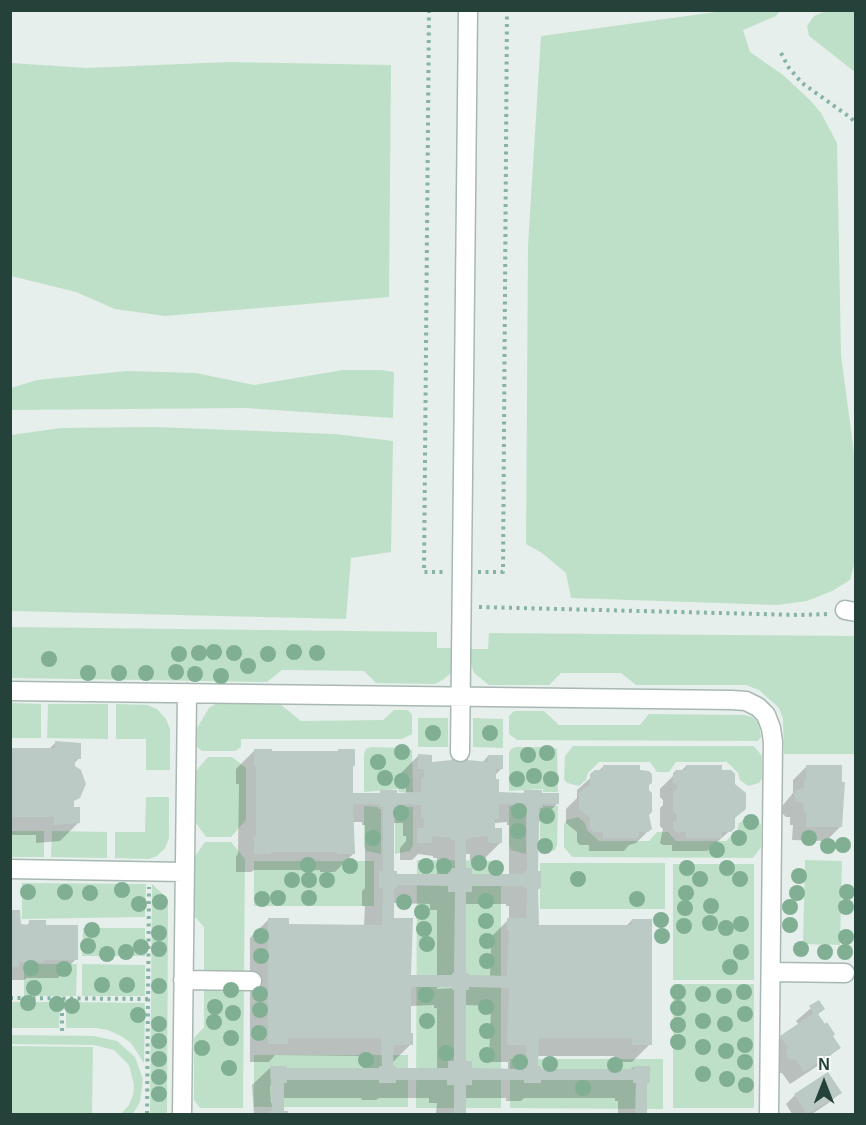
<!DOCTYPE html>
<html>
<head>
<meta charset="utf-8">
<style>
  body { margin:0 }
  #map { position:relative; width:866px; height:1125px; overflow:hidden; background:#e6efeb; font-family:Helvetica,sans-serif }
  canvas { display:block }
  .frame { position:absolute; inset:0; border:12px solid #24423a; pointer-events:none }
  .north { position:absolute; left:794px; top:1053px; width:60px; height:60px; -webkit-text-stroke:4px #f7fbf9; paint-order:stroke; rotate:0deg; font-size:16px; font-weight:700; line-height:24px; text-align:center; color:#24423a }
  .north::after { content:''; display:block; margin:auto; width:21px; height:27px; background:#24423a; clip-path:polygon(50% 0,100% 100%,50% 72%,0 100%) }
</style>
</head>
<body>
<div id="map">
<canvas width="866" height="1125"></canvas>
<div class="frame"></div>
<div class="north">N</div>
</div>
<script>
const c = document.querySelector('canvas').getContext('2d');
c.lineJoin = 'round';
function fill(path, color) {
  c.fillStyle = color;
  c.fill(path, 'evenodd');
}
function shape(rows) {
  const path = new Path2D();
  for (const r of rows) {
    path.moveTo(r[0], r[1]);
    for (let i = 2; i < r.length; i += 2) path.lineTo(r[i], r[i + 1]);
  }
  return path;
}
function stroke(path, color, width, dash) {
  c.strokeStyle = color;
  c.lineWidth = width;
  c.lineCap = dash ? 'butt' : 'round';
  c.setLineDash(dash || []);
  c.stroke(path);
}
fill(shape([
  [723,11,780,11,776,16,743,30,750,52,783,75,810,100,821,113,837,143,841,355,855,461,855,561,850,580,832,591,807,601,777,605,571,598,566,573,542,553,526,544,528,246,541,36],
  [826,11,855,11,855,72,809,36,807,26,814,16],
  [228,62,391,65,389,297,165,316,115,309,76,292,11,276,11,63,87,68],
  [343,370,381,370,394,372,393,418,245,408,11,410,11,388,37,380,127,371,196,373,254,385],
  [155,427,335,434,393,441,391,552,351,558,346,619,11,611,11,435,61,428],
  [11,627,437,632,437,648,454,648,454,664,451,673,444,679,435,684,376,683,364,671,282,670,267,682,11,678],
  [489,633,855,636,855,754,784,754,783,719,779,708,759,690,746,685,636,685,621,673,561,673,549,685,489,685,474,673,471,664,471,649,488,649],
  [219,702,280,704,301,721,383,720,394,710,408,710,412,715,412,734,402,739,241,739,241,747,235,751,202,751,197,747,197,728,209,708],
  [11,703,41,704,41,738,11,738],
  [48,704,108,704,108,739,47,738],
  [116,704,147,705,157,709,166,719,170,729,170,770,146,770,146,739,116,739],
  [514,711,544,711,559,725,640,725,649,714,745,715,752,717,759,723,761,737,758,741,517,740,509,734,509,716],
  [418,718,448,718,448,747,418,747],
  [473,718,503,719,503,748,473,747],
  [573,746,754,746,762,756,762,779,759,783,748,786,740,780,738,773,727,762,676,762,669,772,657,772,650,762,599,762,588,773,586,780,579,786,567,783,564,779,565,756],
  [371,747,407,748,412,750,413,792,399,792,398,789,364,792,364,754,366,749],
  [515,747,552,747,557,749,558,792,543,792,543,789,509,791,509,753,511,749],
  [208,757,232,757,246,768,246,820,231,837,206,837,195,822,195,772],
  [146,797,169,797,169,838,165,848,157,856,149,859,115,858,115,832,145,832],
  [364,806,378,807,378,809,381,809,381,854,366,851,364,846],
  [509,806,523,806,523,808,526,808,526,854,511,850,509,845],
  [543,806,558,806,557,845,555,850,540,854,540,808,543,808],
  [398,807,413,807,413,845,410,851,395,854,395,809,398,809],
  [578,817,585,823,587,830,599,841,649,841,657,832,668,832,676,841,726,841,737,830,739,823,747,817,758,820,761,825,761,847,753,858,572,857,564,847,564,824,567,820],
  [11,831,44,831,44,857,11,857],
  [52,831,107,832,107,858,51,857],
  [205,842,231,842,245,859,244,976,204,976,204,927,195,917,195,856],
  [417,860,501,861,501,1108,416,1108],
  [805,860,842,861,840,945,803,944],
  [254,861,374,861,374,906,254,906],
  [540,863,665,863,665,909,540,909],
  [673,864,754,864,754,980,673,980],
  [22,883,146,884,145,917,22,919],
  [152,884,164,895,168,906,167,1114,150,1114],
  [83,928,145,928,145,956,82,956],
  [24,964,77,964,76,996,24,996],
  [82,964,145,965,145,996,82,996],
  [204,984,244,985,243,1108,200,1108,194,1100,194,1038,204,1027],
  [673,984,754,984,754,1108,673,1108],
  [11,1002,60,1002,59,1028,11,1028],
  [66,1002,145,1003,144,1063,131,1043,121,1036,108,1030,96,1028,66,1028],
  [11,1035,94,1036,117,1041,135,1057,143,1079,140,1102,134,1112,132,1114,121,1114,129,1105,133,1095,134,1085,129,1065,114,1050,94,1045,11,1044],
  [11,1046,93,1047,92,1114,11,1114],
  [254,1055,408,1055,408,1107,254,1107],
  [510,1059,663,1059,663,1109,510,1108]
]), '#bfe0c8');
fill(shape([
  [55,743,79,758,73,765,73,808,79,822,60,841,36,843,36,835,10,835,10,749,48,750],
  [255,750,354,766,351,768,351,794,378,794,381,792,406,794,406,787,400,787,400,774,418,756,431,763,450,762,452,759,482,763,488,756,501,769,494,776,497,794,522,794,525,791,540,794,557,804,539,822,537,873,540,888,537,891,537,926,626,926,632,920,650,1044,632,1062,614,1062,614,1056,537,1056,537,1067,540,1070,630,1070,633,1067,648,1083,646,1085,646,1114,618,1114,618,1101,615,1101,615,1098,524,1098,521,1101,506,1101,506,1098,464,1098,464,1114,436,1114,437,1103,429,1103,429,1098,379,1098,376,1100,361,1100,362,1098,283,1098,283,1112,287,1112,287,1114,254,1114,252,1085,271,1067,286,1070,364,1070,364,1056,275,1055,269,1062,250,1062,250,938,269,919,287,926,364,926,365,906,362,906,362,891,365,888,365,825,362,825,362,822,352,822,353,854,335,872,320,872,320,870,254,870,251,872,236,872,236,856,238,854,239,784,236,784,236,769],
  [507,822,507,825,509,825,509,876,471,876,465,869,465,854,470,854,470,861,482,861,501,842,494,830,494,823],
  [393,823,403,823,403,836,406,836,406,841,400,848,400,860,412,860,418,854,433,856,433,858,437,858,437,876,395,876,392,873],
  [393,903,430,904,430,910,437,910,437,977,410,976,393,920],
  [465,904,506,904,506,906,509,906,509,919,490,938,490,948,491,948,490,977,467,977,465,974],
  [454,985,454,988,436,989,439,986],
  [434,1005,434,1008,437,1008,437,1070,395,1070,392,1067,392,1063,411,1044,410,1006],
  [465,1005,491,1006,489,1062,508,1062,508,1070,470,1070,464,1063],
  [270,1086,273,1086,274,1103,271,1103],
  [604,766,647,786,647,815,650,829,636,843,629,845,624,851,589,851,589,845,580,845,577,842,577,832,566,823,566,809,577,798,577,790],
  [686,766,734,819,734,827,707,851,672,851,672,845,663,845,660,843,663,829,660,826,660,808,663,805,663,800,660,797,660,789,677,772,680,772],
  [807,766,841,783,840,827,826,841,792,840,793,825,790,825,790,817,786,817,781,812,783,805,793,793,793,780],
  [10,910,20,926,26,926,30,922,44,926,76,959,58,978,27,978,24,980,10,980],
  [818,1002,823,1009,817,1015,839,1047,825,1061,790,1084,782,1073,774,1073,767,1051,781,1037,799,1025,796,1021],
  [840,1093,830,1102,812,1114,792,1114,786,1104,795,1095]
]), '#0003');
fill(shape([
  [55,741,81,743,81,759,75,759,75,766,81,770,86,784,80,798,74,801,74,807,80,807,80,823,54,825,54,817,10,817,10,748,55,748],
  [254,749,272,749,272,751,338,751,338,749,355,749,355,766,353,766,353,793,380,793,380,790,397,790,397,793,421,792,421,778,424,778,424,769,418,769,418,754,432,755,432,762,452,760,452,758,468,758,468,760,488,762,488,755,503,755,503,769,496,769,496,779,499,779,499,792,524,793,524,790,542,790,542,793,559,793,559,804,542,804,542,807,539,807,538,871,541,871,541,888,538,888,539,925,632,925,632,919,652,919,652,1045,632,1045,632,1038,539,1038,538,1066,541,1066,541,1069,633,1069,633,1066,650,1066,650,1083,647,1083,647,1114,635,1114,636,1083,633,1083,633,1080,541,1080,541,1083,524,1083,524,1080,472,1080,472,1085,466,1085,466,1114,454,1114,454,1085,447,1085,447,1080,396,1080,396,1083,379,1083,379,1080,287,1080,287,1083,284,1083,284,1111,288,1111,288,1114,269,1114,269,1111,272,1111,270,1066,287,1066,287,1068,379,1068,379,1066,382,1066,381,1038,288,1038,288,1044,268,1044,268,918,289,918,289,924,382,925,383,888,379,888,379,871,383,871,383,807,380,807,380,804,353,804,355,854,337,854,337,852,271,852,271,854,254,854,254,836,256,836,256,766,254,766],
  [397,804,421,805,421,818,424,818,424,828,417,828,417,843,432,843,432,836,451,838,451,840,455,840,455,868,448,868,448,874,397,874,397,871,394,871,394,807,397,807],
  [501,804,524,804,524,807,527,807,527,871,524,871,524,874,472,874,472,868,466,868,466,840,468,838,488,836,488,843,502,843,502,828,495,828,495,819,499,819,499,805],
  [397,885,448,886,448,892,455,892,454,973,452,973,452,975,411,975,413,918,394,918,394,888,397,888],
  [472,886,524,886,524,888,527,888,526,918,507,918,507,930,509,930,507,976,469,975,469,973,466,973,466,892,472,892],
  [413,987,452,987,452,990,454,990,454,1061,448,1061,448,1068,396,1068,396,1066,393,1066,394,1045,413,1045,413,1033,411,1033,411,988],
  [469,987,509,988,507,1045,526,1045,527,1066,524,1066,524,1069,472,1068,472,1061,466,1061,466,990,469,990],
  [603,765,640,765,640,770,649,771,652,774,652,783,649,785,649,790,652,793,652,812,649,815,652,829,648,832,639,832,639,838,603,838,603,832,594,832,590,828,590,818,579,809,579,793,590,784,590,774,595,770,603,770],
  [686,765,722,765,722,770,731,770,735,774,735,784,746,793,746,809,735,818,735,828,731,832,722,832,722,838,686,838,686,832,677,832,673,829,673,822,677,820,677,815,673,812,673,792,677,790,677,785,673,783,673,773,676,770,686,770],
  [806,765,842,765,842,782,845,782,842,827,806,827,806,812,803,811,804,804,796,801,794,794,796,790,804,788,804,780,806,780],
  [10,910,20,910,21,924,29,925,29,920,46,920,46,925,78,925,78,960,44,960,44,962,19,962,19,967,10,967],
  [819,1000,825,1009,818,1014,825,1024,827,1022,835,1034,833,1036,841,1048,804,1072,796,1060,788,1059,786,1052,788,1048,780,1036,814,1013,809,1006],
  [828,1072,842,1093,807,1114,794,1094]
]), '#bbcac4');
const minor = shape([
  [845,610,856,612],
  [10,691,732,700,746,701,758,707,766,715,771,728,773,742,769,1114],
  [460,752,468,10],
  [10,869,184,872],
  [771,972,845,973],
  [183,980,252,981],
  [182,1114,187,693]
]);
stroke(minor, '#a8b8b2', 21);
stroke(shape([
  [429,10,424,572,446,572],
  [781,53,789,68,802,83,851,118,856,124],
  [478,572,503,572,507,10],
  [479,607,799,615,828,614],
  [10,998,148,999],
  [62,998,62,1032],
  [147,1114,149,887]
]), '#86b3a5', 4, [3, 4.5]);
stroke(minor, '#fff', 18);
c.fillStyle = '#80af93';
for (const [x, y] of [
  [214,652],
  [294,652],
  [199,653],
  [234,653],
  [317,653],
  [179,654],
  [268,654],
  [49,659],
  [248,666],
  [176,672],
  [88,673],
  [119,673],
  [146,673],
  [195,674],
  [221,676],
  [433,733],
  [490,733],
  [402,752],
  [547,753],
  [528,755],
  [378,762],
  [534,776],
  [385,778],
  [517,779],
  [551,779],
  [402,781],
  [519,811],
  [401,813],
  [547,816],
  [751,822],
  [518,831],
  [373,838],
  [739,838],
  [809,838],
  [843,845],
  [545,846],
  [828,846],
  [717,850],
  [479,863],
  [308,865],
  [350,866],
  [426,866],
  [444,866],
  [496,868],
  [687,868],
  [727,868],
  [799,876],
  [578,879],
  [700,879],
  [740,879],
  [292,880],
  [309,880],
  [327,880],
  [122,890],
  [28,892],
  [65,892],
  [847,892],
  [90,893],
  [686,893],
  [797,893],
  [278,898],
  [309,898],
  [262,899],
  [637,899],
  [486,901],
  [160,902],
  [404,902],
  [139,904],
  [711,906],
  [790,907],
  [846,907],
  [685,908],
  [422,912],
  [661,920],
  [486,921],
  [710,923],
  [741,924],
  [790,925],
  [684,926],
  [726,928],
  [424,929],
  [92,930],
  [159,933],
  [261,936],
  [662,936],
  [846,937],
  [487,941],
  [427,944],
  [88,946],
  [141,947],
  [159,949],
  [801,949],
  [126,952],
  [741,952],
  [825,952],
  [845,952],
  [107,954],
  [261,956],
  [487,961],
  [730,967],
  [31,968],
  [64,969],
  [102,985],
  [127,985],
  [159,986],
  [34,988],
  [231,990],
  [678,992],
  [744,992],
  [260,994],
  [703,994],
  [426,995],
  [724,996],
  [28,1003],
  [57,1004],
  [72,1006],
  [215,1007],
  [486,1007],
  [678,1008],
  [260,1010],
  [233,1013],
  [745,1014],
  [138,1015],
  [427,1021],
  [703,1021],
  [214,1022],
  [159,1024],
  [725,1024],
  [678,1025],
  [487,1031],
  [259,1033],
  [231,1038],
  [159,1041],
  [678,1042],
  [745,1045],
  [703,1047],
  [202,1048],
  [726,1051],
  [446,1053],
  [487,1055],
  [159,1059],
  [366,1060],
  [520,1062],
  [745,1062],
  [550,1064],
  [615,1065],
  [229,1068],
  [703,1074],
  [159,1077],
  [727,1079],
  [746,1085],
  [583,1088],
  [159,1094]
]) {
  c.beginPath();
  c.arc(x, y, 8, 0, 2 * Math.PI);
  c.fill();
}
</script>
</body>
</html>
